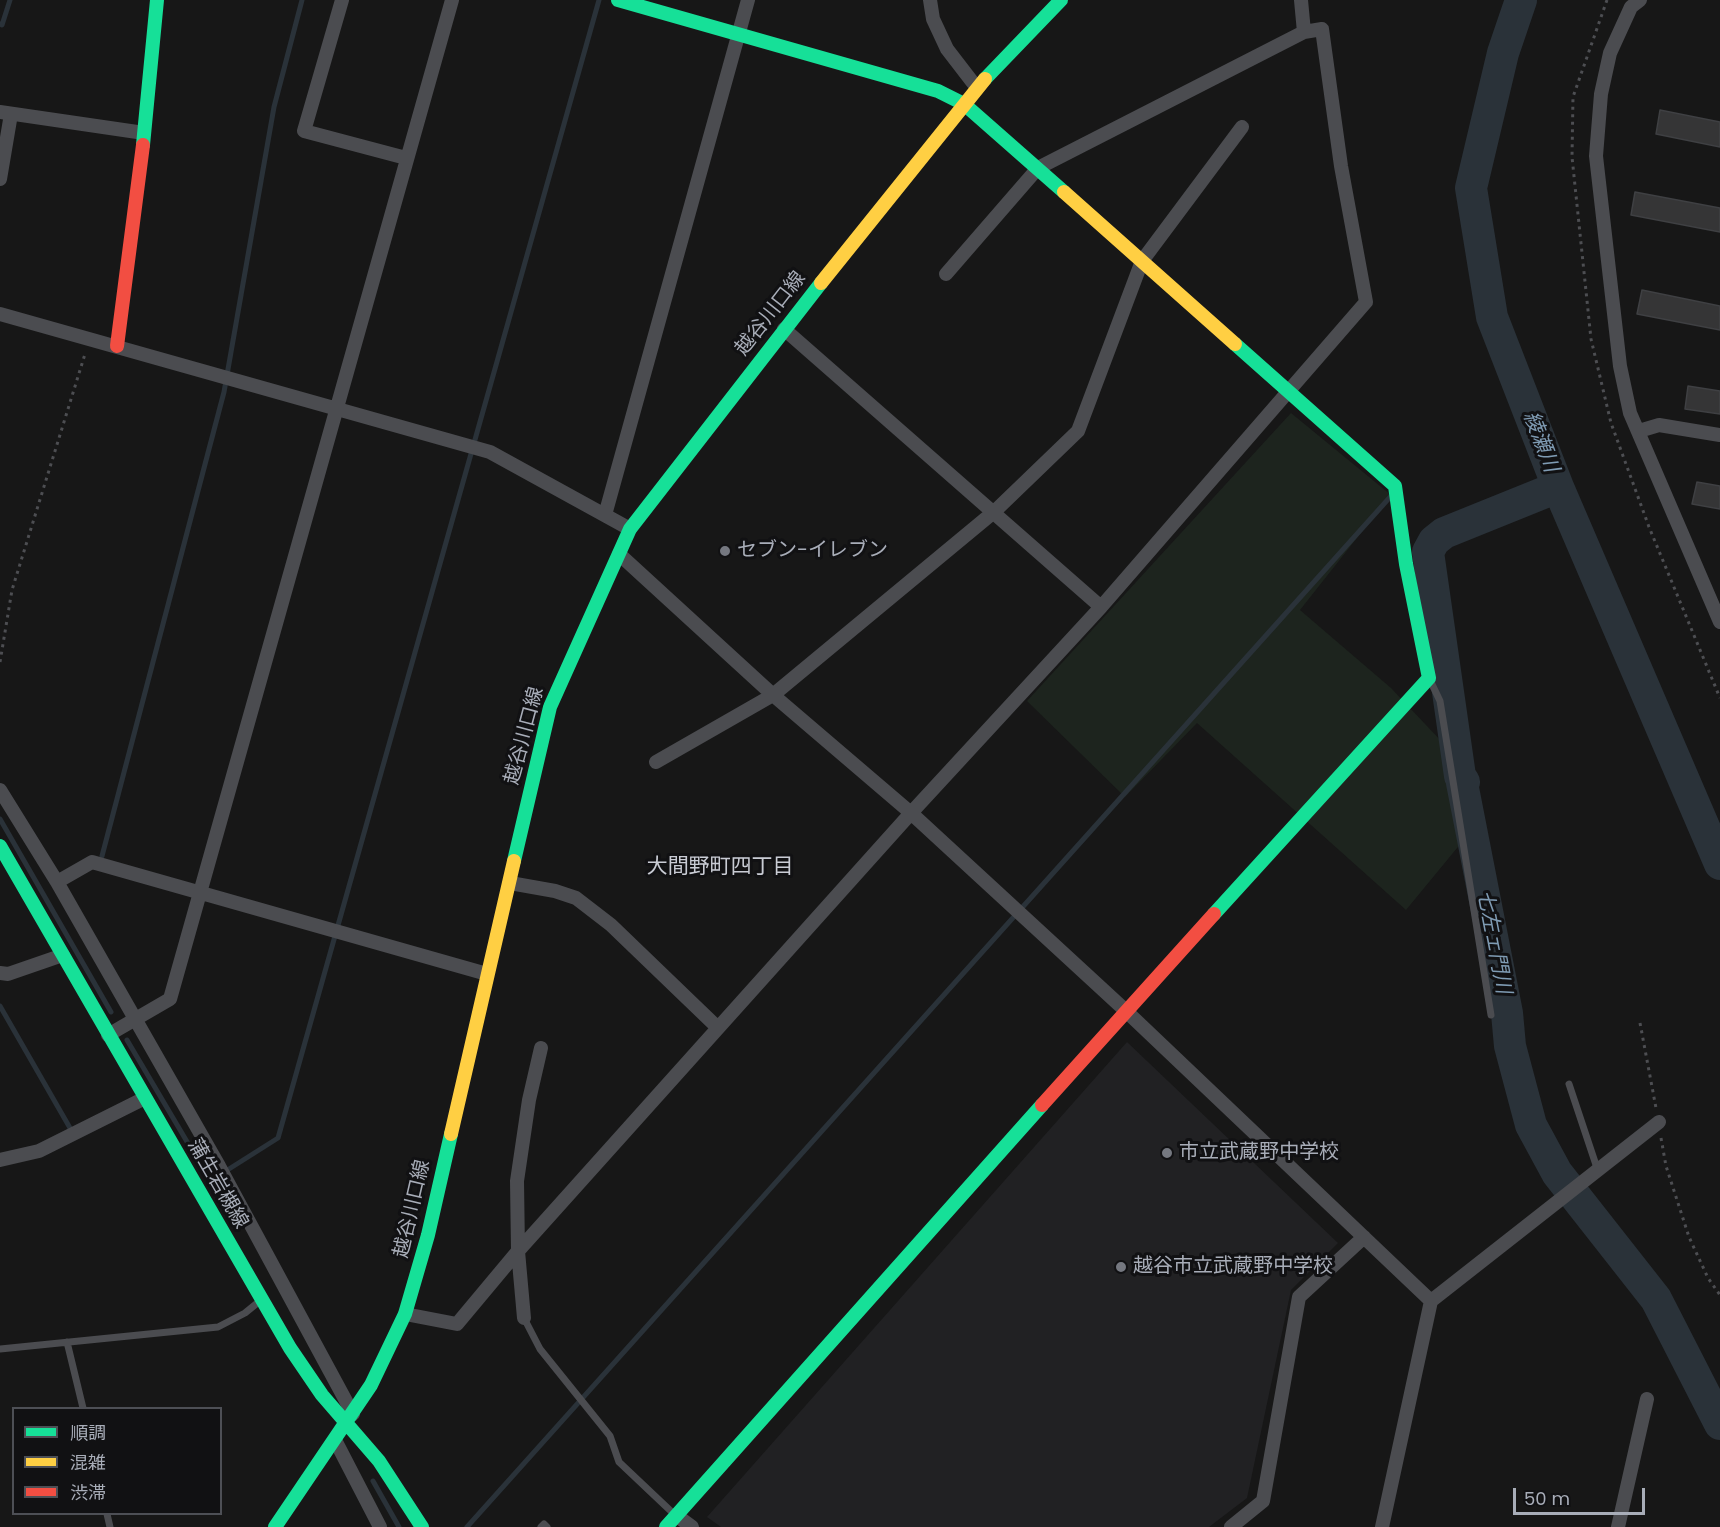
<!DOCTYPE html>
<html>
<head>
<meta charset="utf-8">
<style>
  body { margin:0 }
  #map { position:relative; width:1720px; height:1527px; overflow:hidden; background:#171717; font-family:Poppins,"Noto Sans JP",sans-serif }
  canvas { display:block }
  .legend { position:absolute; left:12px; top:1407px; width:210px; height:108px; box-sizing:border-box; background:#111113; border:2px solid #4d4f55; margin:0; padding:8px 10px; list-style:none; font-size:18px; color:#a8adb8 }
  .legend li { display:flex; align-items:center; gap:12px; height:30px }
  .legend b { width:30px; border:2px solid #4d4f55 }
  .scale { position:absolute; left:1513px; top:1488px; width:132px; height:27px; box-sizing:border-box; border:3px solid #a8adb8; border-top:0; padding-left:8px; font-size:18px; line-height:21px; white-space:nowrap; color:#a8adb8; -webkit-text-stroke:4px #111113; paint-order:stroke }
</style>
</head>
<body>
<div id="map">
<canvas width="1720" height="1527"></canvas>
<ul class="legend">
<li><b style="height:8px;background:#16e098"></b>順調</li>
<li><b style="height:8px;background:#ffcf43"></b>混雑</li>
<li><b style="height:8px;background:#f24e42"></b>渋滞</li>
</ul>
<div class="scale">50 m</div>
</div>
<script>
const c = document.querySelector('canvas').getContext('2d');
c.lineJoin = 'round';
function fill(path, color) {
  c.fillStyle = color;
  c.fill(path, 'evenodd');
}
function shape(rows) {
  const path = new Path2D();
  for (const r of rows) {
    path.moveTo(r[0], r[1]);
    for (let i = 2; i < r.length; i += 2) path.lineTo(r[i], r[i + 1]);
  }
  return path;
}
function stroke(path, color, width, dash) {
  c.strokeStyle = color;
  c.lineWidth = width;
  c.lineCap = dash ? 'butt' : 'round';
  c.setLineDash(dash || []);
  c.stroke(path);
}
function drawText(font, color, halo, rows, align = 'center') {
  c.font = font + ' Poppins,"Noto Sans JP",sans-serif';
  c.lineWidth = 6;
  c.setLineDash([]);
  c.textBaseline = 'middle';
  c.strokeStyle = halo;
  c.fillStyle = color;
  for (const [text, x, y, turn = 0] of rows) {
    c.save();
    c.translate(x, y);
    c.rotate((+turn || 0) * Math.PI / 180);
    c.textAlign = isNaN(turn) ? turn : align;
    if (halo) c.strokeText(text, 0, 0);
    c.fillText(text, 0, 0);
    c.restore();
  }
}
fill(shape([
  [1127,1042,1338,1243,1291,1290,1247,1498,1209,1527,721,1527,707,1517]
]), '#212123');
fill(shape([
  [1291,413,1391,495,1300,610,1391,688,1444,744,1462,842,1406,910,1197,723,1125,797,1027,701]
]), '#1d241e');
stroke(shape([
  [0,24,2,25,10,0],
  [0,819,111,1012],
  [102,856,224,392,274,107,302,0],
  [0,1006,70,1128],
  [127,1040,199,1162],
  [229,1169,278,1138,599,0],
  [373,1481,399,1527],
  [467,1527,1391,496]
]), '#2a3239', 5);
stroke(shape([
  [1521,0,1503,53,1471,188,1492,317,1558,487,1720,864],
  [1558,487,1444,533,1434,541,1428,552,1460,776,1464,782,1462,783,1507,1013,1510,1046,1531,1125,1557,1173,1656,1299,1720,1424]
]), '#2a3239', 32);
const building = shape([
  [1660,110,1720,122,1720,147,1656,134,1660,110],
  [1635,192,1720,208,1720,232,1631,215,1635,192],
  [1642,290,1720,306,1720,330,1637,314,1642,290],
  [1688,386,1720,391,1720,414,1685,409,1688,386],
  [1697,482,1720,486,1720,509,1692,504,1697,482]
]);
fill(building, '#353536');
stroke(building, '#3f4043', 1.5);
stroke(shape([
  [1607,0,1573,97,1572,157,1591,339,1611,423,1649,527,1720,698],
  [0,662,12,590,85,354],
  [1640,1023,1656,1108],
  [1661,1138,1666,1166,1689,1237,1708,1278,1720,1295]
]), '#4d4e52', 3, [3, 4.5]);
stroke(shape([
  [1430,680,1440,701,1491,1015],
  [1569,1084,1598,1171],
  [524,1318,540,1349,610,1436,619,1462,675,1515],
  [67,1342,83,1408],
  [0,1349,218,1327,245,1313,261,1300],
  [107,1514,110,1527],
  [541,1527,544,1524,547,1527]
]), '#4b4c50', 7);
stroke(shape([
  [342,0,304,131,406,158],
  [930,0,933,19,947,49,977,88],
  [1301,0,1304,32],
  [1640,0,1631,7,1610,53,1601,94,1596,156,1620,366,1630,413,1720,622],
  [0,112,144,133],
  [0,179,11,114],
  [0,314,490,452,630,529],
  [784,329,1101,607],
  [1639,431,1659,425,1720,435],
  [605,515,748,0],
  [619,554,773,695,911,813,1126,1011,1431,1301],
  [656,762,773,695,995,511,1078,431,1142,261,1242,127],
  [0,790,57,882,219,1166,353,1414],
  [57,882,92,862,487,974],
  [510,883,555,891,576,898,611,925,718,1028],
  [0,973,8,974,63,955],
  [108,1035,170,999,452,0],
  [0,1160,39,1151,145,1098],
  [405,1314,457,1324,518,1251,911,813,1101,607,1366,302,1341,166,1322,29,1304,32,1038,168,946,274],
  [524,1318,518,1251,517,1181,529,1100,541,1048],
  [335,1440,380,1527],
  [677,1516,692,1527],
  [1231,1527,1263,1501,1299,1297,1364,1237],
  [1382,1527,1431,1301,1659,1122],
  [1618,1527,1647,1399]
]), '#4b4c50', 14);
stroke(shape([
  [618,0,938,91,964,104,1064,192],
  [985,79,1061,0],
  [143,145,157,0],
  [0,846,290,1348,322,1395,379,1461,422,1527],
  [514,861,550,707,630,529,821,283],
  [1214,914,1429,678,1406,564,1395,486,1235,344],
  [275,1527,371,1385,405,1314,428,1235,451,1134],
  [666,1527,1042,1105]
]), '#16e098', 14);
stroke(shape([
  [1064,192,1235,344],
  [821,283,985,79],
  [451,1134,514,861]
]), '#ffcf43', 14);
stroke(shape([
  [117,346,143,145],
  [1042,1105,1214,914]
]), '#f24e42', 14);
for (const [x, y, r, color] of [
  [725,551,6,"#757880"],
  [1167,1153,6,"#757880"],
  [1121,1267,6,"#757880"]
]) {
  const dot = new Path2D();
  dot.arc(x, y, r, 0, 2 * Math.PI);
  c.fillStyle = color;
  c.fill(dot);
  stroke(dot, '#111113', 2);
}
drawText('20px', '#a8adb8', '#111113', [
  ["越谷川口線",771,314,-52],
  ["越谷川口線",525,736,-75],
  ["蒲生岩槻線",217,1184,60],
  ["越谷川口線",413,1209,-77]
]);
drawText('20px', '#a8adb8', '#111113', [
  ["セブン-イレブン",737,551],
  ["市立武蔵野中学校",1179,1153],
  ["越谷市立武蔵野中学校",1133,1267]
], 'left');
drawText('italic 21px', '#7f9bb3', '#111113', [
  ["綾瀬川",1540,442,69],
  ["七左ェ門川",1493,942,79]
]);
drawText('21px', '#c9ccd4', '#111113', [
  ["大間野町四丁目",720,868]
]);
</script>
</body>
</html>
